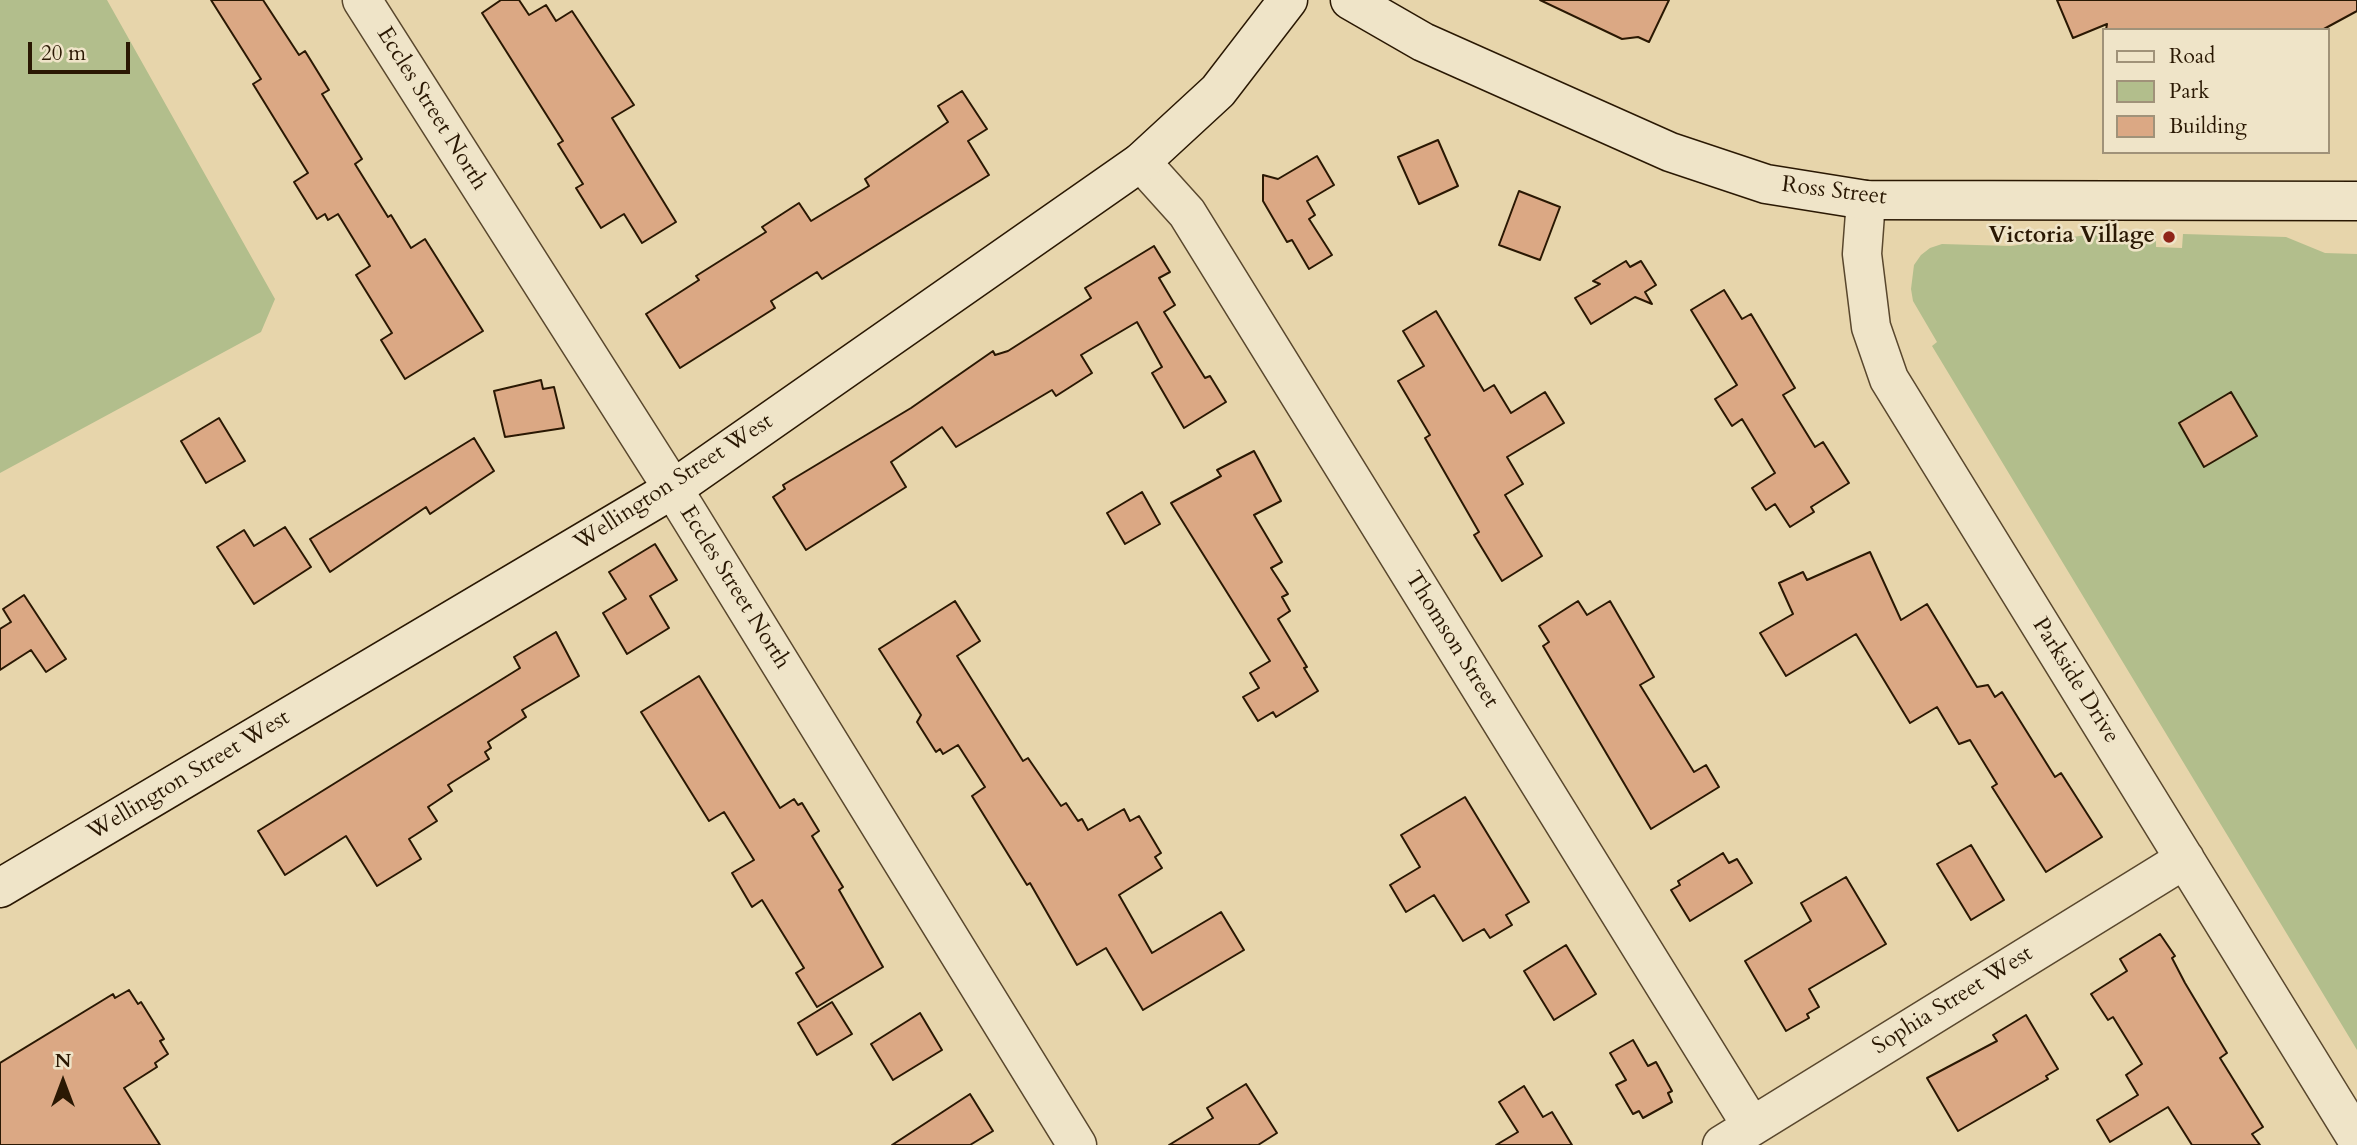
<!DOCTYPE html>
<html>
<head>
<meta charset="utf-8">
<style>
  body { margin:0 }
  #map { position:relative; width:2357px; height:1145px; overflow:hidden; background:#e7d5ab; font-family:Cardo,serif }
  canvas { display:block }
  .legend { position:absolute; left:2102px; top:28px; width:228px; height:126px; box-sizing:border-box; background:#efe4c8; border:2px solid #a09279; margin:0; padding:9px 12px; list-style:none; font-size:21px; color:#2a1803 }
  .legend li { display:flex; align-items:center; gap:14px; height:35px }
  .legend b { width:35px; border:2px solid #a09279 }
  .north { position:absolute; left:28px; top:1047px; width:70px; height:70px; -webkit-text-stroke:5px #efe4c8; paint-order:stroke; rotate:0deg; font-size:19px; font-weight:700; line-height:28px; text-align:center; color:#2a1803 }
  .north::after { content:''; display:block; margin:auto; width:24px; height:32px; background:#2a1803; clip-path:polygon(50% 0,100% 100%,50% 72%,0 100%) }
  .scale { position:absolute; left:28px; top:42px; width:102px; height:32px; box-sizing:border-box; border:4px solid #2a1803; border-top:0; padding-left:9px; font-size:21px; line-height:24px; white-space:nowrap; color:#2a1803; -webkit-text-stroke:5px #efe4c8; paint-order:stroke }
</style>
</head>
<body>
<div id="map">
<canvas width="2357" height="1145"></canvas>
<ul class="legend">
<li><b style="height:9px;background:#efe4c8"></b>Road</li>
<li><b style="height:19px;background:#b2be8c"></b>Park</li>
<li><b style="height:19px;background:#dba884"></b>Building</li>
</ul>
<div class="north">N</div>
<div class="scale">20 m</div>
</div>
<script>
const c = document.querySelector('canvas').getContext('2d');
c.lineJoin = 'round';
function fill(path, color) {
  c.fillStyle = color;
  c.fill(path, 'evenodd');
}
function shape(rows) {
  const path = new Path2D();
  for (const r of rows) {
    path.moveTo(r[0], r[1]);
    for (let i = 2; i < r.length; i += 2) path.lineTo(r[i], r[i + 1]);
  }
  return path;
}
function stroke(path, color, width, dash) {
  c.strokeStyle = color;
  c.lineWidth = width;
  c.lineCap = dash ? 'butt' : 'round';
  c.setLineDash(dash || []);
  c.stroke(path);
}
function drawText(font, color, halo, rows, align = 'center') {
  c.font = font + ' Cardo,serif';
  c.lineWidth = 5;
  c.setLineDash([]);
  c.textBaseline = 'middle';
  c.strokeStyle = halo;
  c.fillStyle = color;
  for (const [text, x, y, turn = 0] of rows) {
    c.save();
    c.translate(x, y);
    c.rotate((+turn || 0) * Math.PI / 180);
    c.textAlign = isNaN(turn) ? turn : align;
    if (halo) c.strokeText(text, 0, 0);
    c.fillText(text, 0, 0);
    c.restore();
  }
}
fill(shape([
  [0,0,107,0,275,299,261,332,0,473],
  [2093,234,2156,234,2156,247,2182,248,2183,234,2286,237,2325,253,2357,254,2357,1050,1932,346,1937,342,1913,301,1911,289,1914,265,1921,255,1930,248,1942,244,2011,246]
]), '#b2be8c');
const building = shape([
  [211,0,263,0,299,55,305,51,329,90,322,94,362,159,355,164,388,217,391,215,411,248,425,239,483,331,405,379,381,340,392,333,356,275,370,266,338,214,328,220,325,214,317,219,294,182,308,173,253,84,261,79,211,0],
  [501,0,519,0,529,15,546,5,556,21,572,11,634,105,612,118,676,222,642,243,624,214,601,228,576,188,583,184,558,144,563,141,482,13,501,0],
  [1540,0,1669,0,1649,42,1638,37,1622,39,1540,0],
  [2057,0,2357,0,2357,11,2322,30,2106,30,2107,24,2073,38,2057,0],
  [962,91,987,129,968,141,989,175,822,279,817,272,771,301,775,308,680,368,646,314,699,280,696,276,766,232,762,227,799,203,811,221,869,186,865,179,948,122,938,106,962,91],
  [1438,140,1458,186,1419,204,1398,157,1438,140],
  [1317,156,1334,185,1307,201,1315,215,1309,219,1332,255,1309,269,1292,240,1287,242,1263,201,1263,175,1278,179,1317,156],
  [1519,191,1560,207,1540,260,1499,245,1519,191],
  [1154,246,1170,272,1159,278,1175,305,1164,312,1205,378,1210,376,1226,402,1184,428,1152,373,1162,367,1137,322,1081,355,1092,373,1056,396,1052,390,956,447,942,427,891,462,906,487,806,550,773,497,785,489,783,485,911,408,993,351,995,355,1008,351,1091,298,1085,288,1154,246],
  [1626,261,1630,267,1641,261,1656,285,1645,292,1652,304,1635,297,1591,324,1575,298,1600,284,1593,281,1626,261],
  [1724,290,1742,319,1751,314,1795,388,1783,395,1815,447,1823,442,1849,483,1811,507,1814,512,1790,527,1775,504,1766,510,1752,488,1775,473,1742,419,1732,426,1715,399,1737,385,1691,310,1724,290],
  [1436,311,1484,391,1494,385,1511,413,1545,392,1564,423,1507,457,1523,484,1505,495,1542,556,1502,581,1474,535,1479,532,1425,438,1430,435,1398,381,1424,366,1403,331,1436,311],
  [541,380,543,389,554,387,564,428,505,437,494,391,541,380],
  [2231,392,2257,436,2204,467,2179,423,2231,392],
  [219,418,245,461,206,483,181,441,219,418],
  [474,438,494,471,430,514,426,507,330,572,310,539,474,438],
  [1254,451,1281,501,1254,515,1282,562,1271,568,1288,594,1282,597,1290,611,1278,619,1307,667,1304,668,1318,691,1276,717,1273,712,1258,721,1243,697,1259,688,1250,673,1270,661,1171,503,1221,476,1217,470,1254,451],
  [1142,492,1160,524,1125,544,1107,513,1142,492],
  [285,527,311,567,254,604,217,547,244,530,254,546,285,527],
  [655,544,677,580,650,596,669,628,627,654,603,613,626,599,609,572,655,544],
  [1870,552,1901,620,1927,604,1977,687,1988,685,1995,697,2002,692,2055,777,2061,773,2102,837,2046,872,1992,787,1997,784,1970,740,1959,744,1937,707,1910,723,1856,634,1786,676,1760,633,1793,614,1779,583,1803,572,1807,580,1870,552],
  [24,595,66,659,46,672,31,650,0,670,0,629,11,622,3,609,24,595],
  [955,601,980,641,957,656,1023,761,1028,758,1061,806,1066,803,1078,821,1082,819,1088,830,1124,809,1130,821,1139,816,1161,853,1155,857,1162,868,1119,895,1152,953,1221,912,1244,950,1143,1010,1106,948,1077,965,1030,883,1027,885,972,796,985,787,958,745,943,754,940,749,936,752,917,722,921,715,879,649,955,601],
  [1578,601,1587,615,1610,601,1654,677,1640,685,1694,772,1706,765,1719,787,1651,829,1543,646,1549,642,1539,626,1578,601],
  [556,632,579,676,522,710,526,717,488,742,491,748,485,752,489,759,448,785,452,791,428,807,437,821,409,839,421,859,377,886,346,836,285,875,258,831,520,668,514,657,556,632],
  [699,676,780,808,794,799,798,805,802,803,819,831,812,836,843,887,839,890,883,967,817,1007,796,973,804,968,762,900,752,907,732,873,754,860,724,812,709,821,641,712,699,676],
  [1465,797,1529,902,1506,915,1512,925,1490,938,1484,929,1463,941,1434,895,1406,912,1390,885,1420,867,1401,835,1465,797],
  [1971,845,2004,900,1971,920,1937,864,1971,845],
  [1723,853,1729,863,1737,859,1752,883,1690,921,1671,890,1680,885,1678,881,1723,853],
  [1846,877,1886,944,1809,989,1819,1007,1807,1014,1809,1018,1786,1031,1745,961,1811,921,1801,903,1846,877],
  [2160,934,2175,956,2172,958,2185,983,2227,1053,2220,1058,2263,1127,2252,1134,2260,1145,2192,1145,2168,1107,2110,1142,2097,1120,2138,1095,2126,1075,2142,1064,2113,1017,2108,1020,2091,994,2127,971,2120,959,2160,934],
  [1566,945,1596,994,1554,1020,1524,971,1566,945],
  [129,990,138,1004,141,1002,164,1039,160,1041,168,1054,155,1063,157,1067,124,1088,160,1145,0,1145,0,1063,113,994,115,998,129,990],
  [832,1002,852,1034,817,1055,798,1023,832,1002],
  [920,1013,942,1050,893,1080,871,1044,920,1013],
  [2026,1015,2058,1069,2046,1076,2048,1079,1958,1131,1927,1078,1997,1041,1993,1035,2026,1015],
  [1633,1040,1648,1066,1656,1062,1672,1091,1668,1093,1672,1102,1643,1118,1639,1111,1633,1114,1616,1085,1626,1080,1610,1053,1633,1040],
  [1246,1084,1277,1133,1258,1145,1169,1145,1213,1118,1207,1108,1246,1084],
  [1524,1086,1543,1117,1552,1112,1572,1145,1496,1145,1518,1132,1499,1102,1524,1086],
  [970,1094,993,1131,970,1145,892,1145,970,1094]
]);
fill(building, '#dba884');
stroke(building, '#2a1803', 2);
const street = shape([
  [362,0,673,489,1077,1145],
  [1141,162,1187,213,1751,1125],
  [1866,200,1862,254,1871,327,1889,379,2357,1139],
  [1722,1145,2185,859]
]);
const secondary = shape([
  [1350,0,1423,42,1670,152,1766,184,1866,200,2357,201],
  [0,888,673,489,1141,162,1218,91,1288,0]
]);
stroke(street, '#59472d', 41);
stroke(secondary, '#2a1803', 41);
stroke(street, '#efe4c8', 38);
stroke(secondary, '#efe4c8', 38);
for (const [x, y, r, color] of [
  [2169,237,7,"#8f2418"]
]) {
  const dot = new Path2D();
  dot.arc(x, y, r, 0, 2 * Math.PI);
  c.fillStyle = color;
  c.fill(dot);
  stroke(dot, '#efe4c8', 2.5);
}
drawText('23px', '#2a1803', '#efe4c8', [
  ["Eccles Street North",431,109,58],
  ["Ross Street",1834,192,7],
  ["Wellington Street West",674,483,-33],
  ["Eccles Street North",734,588,58],
  ["Thomson Street",1451,640,58],
  ["Parkside Drive",2075,681,58],
  ["Wellington Street West",189,776,-31],
  ["Sophia Street West",1953,1001,-32]
]);
drawText('bold 23px', '#2a1803', '#efe4c8', [
  ["Victoria Village",2155,237]
], 'right');
</script>
</body>
</html>
